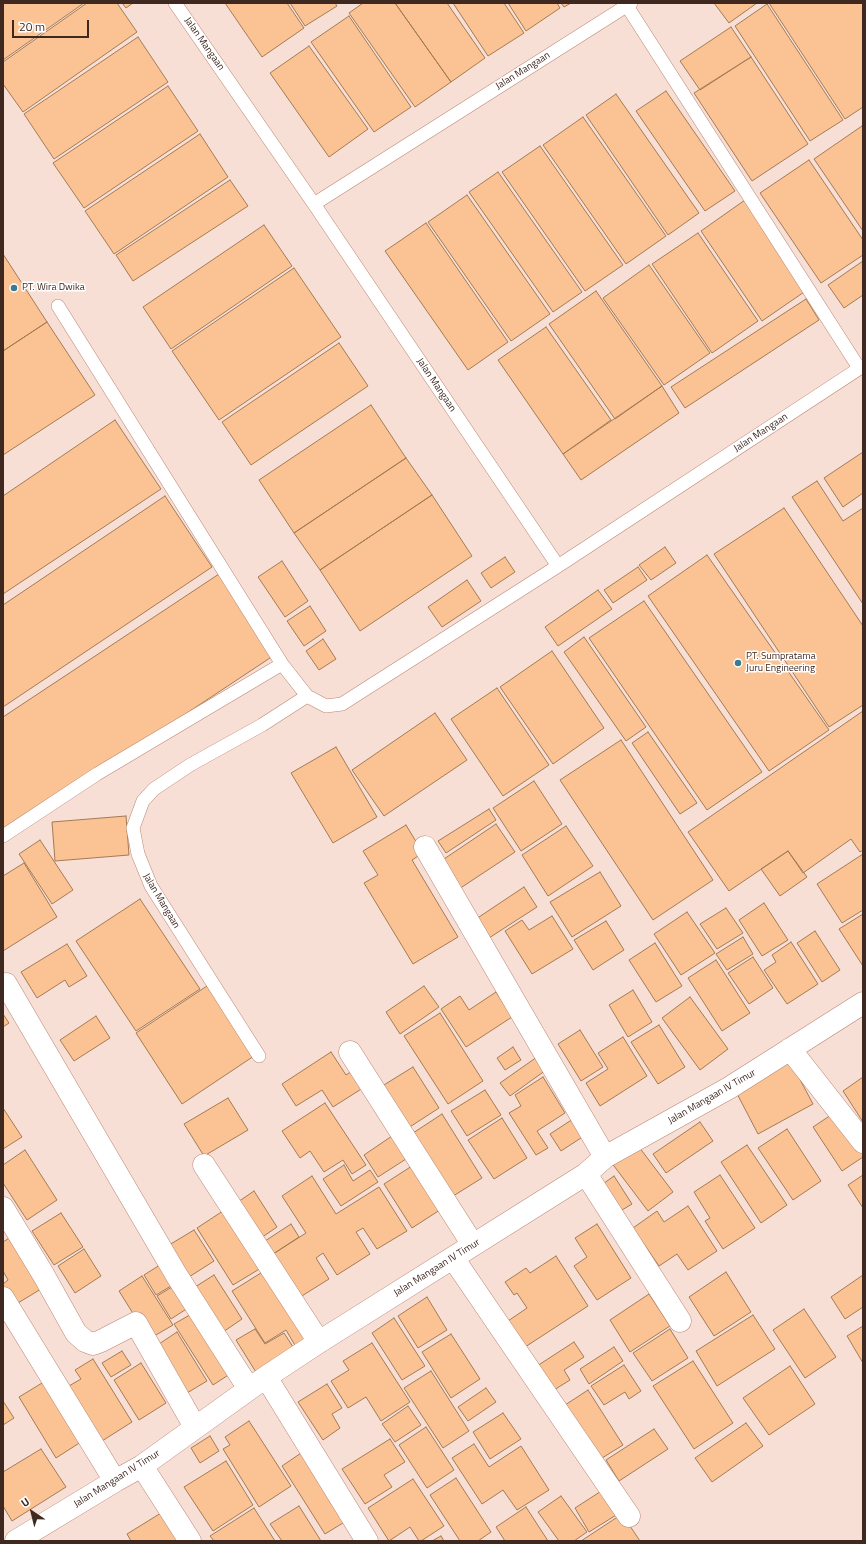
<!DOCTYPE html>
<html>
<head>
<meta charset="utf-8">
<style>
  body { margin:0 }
  #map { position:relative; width:866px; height:1544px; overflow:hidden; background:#f8dfd6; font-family:"Titillium Web",sans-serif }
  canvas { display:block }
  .frame { position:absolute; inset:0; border:4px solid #3f2820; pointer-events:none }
  .north { position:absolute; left:12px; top:1492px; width:40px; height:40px; -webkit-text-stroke:3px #fff; paint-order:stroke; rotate:325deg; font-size:11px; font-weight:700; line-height:16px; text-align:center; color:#3f2820 }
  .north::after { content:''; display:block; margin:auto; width:14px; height:18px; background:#3f2820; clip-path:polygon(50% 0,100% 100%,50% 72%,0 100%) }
  .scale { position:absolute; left:12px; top:20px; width:77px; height:18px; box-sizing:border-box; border:2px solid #3f2820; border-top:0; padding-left:5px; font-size:12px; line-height:14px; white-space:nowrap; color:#3f2820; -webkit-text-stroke:3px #fff; paint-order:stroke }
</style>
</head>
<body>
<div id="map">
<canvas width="866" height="1544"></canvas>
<div class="frame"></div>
<div class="north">U</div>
<div class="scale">20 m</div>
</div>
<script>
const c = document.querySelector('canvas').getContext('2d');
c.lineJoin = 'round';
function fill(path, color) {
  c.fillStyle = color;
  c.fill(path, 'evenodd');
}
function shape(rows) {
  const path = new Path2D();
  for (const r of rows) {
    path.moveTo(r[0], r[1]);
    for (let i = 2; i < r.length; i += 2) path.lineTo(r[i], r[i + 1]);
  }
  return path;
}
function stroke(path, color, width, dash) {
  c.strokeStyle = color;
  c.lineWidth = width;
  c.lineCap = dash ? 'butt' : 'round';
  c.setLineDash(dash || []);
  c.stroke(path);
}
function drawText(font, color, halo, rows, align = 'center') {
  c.font = font + ' "Titillium Web",sans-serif';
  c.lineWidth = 3;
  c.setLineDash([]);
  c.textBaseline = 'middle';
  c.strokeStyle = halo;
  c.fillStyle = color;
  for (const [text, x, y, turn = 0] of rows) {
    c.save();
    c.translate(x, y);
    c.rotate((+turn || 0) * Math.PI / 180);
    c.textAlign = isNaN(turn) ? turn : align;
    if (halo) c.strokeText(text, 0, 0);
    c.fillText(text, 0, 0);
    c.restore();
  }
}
const building = shape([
  [3,3,84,3,3,60,3,3],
  [87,3,117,3,137,32,23,112,3,84,3,62,87,3],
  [122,3,133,3,126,8,122,3],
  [225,3,287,3,304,28,262,57,225,3],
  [290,3,335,3,337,6,305,26,290,3],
  [363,3,395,3,451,82,415,107,349,13,363,3],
  [395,3,447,3,485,58,451,82,395,3],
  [453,3,504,3,524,33,488,56,453,3],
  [508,3,557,3,560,8,526,31,508,3],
  [561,3,571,3,564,7,561,3],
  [714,3,757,3,729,23,714,3],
  [769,3,863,3,863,107,845,119,769,3],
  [767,4,843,120,810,141,735,26,767,4],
  [349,16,411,107,374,132,311,42,349,16],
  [731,27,751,57,700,90,680,61,731,27],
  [138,37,168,82,54,159,24,114,138,37],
  [309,46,368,129,329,157,270,73,309,46],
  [751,57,808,144,752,181,694,93,751,57],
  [168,86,198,131,84,208,53,163,168,86],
  [666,91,735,191,705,211,636,111,666,91],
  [616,94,699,213,668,235,586,115,616,94],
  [583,117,666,236,626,264,543,145,583,117],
  [862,126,863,128,863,231,814,159,862,126],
  [200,134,228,177,114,254,85,211,200,134],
  [540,146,623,265,585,291,502,172,540,146],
  [809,160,863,240,863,255,821,283,760,193,809,160],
  [498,172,582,292,553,312,469,192,498,172],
  [230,180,248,206,133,281,116,255,230,180],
  [467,195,550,314,511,341,428,222,467,195],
  [745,200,807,290,762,321,701,231,745,200],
  [426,223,508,342,468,370,385,251,426,223],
  [264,225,292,266,171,349,143,307,264,225],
  [698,233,758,321,712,353,652,264,698,233],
  [3,254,47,322,3,351,3,254],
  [863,261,863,295,844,308,828,285,863,261],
  [649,265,710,353,664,385,603,298,649,265],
  [294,268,341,337,219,420,172,351,294,268],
  [596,291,662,386,615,419,549,324,596,291],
  [806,299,819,320,685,408,671,387,806,299],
  [47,322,95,395,3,455,3,351,47,322],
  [546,327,611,420,563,454,498,360,546,327],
  [339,343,368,386,251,465,222,422,339,343],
  [662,386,679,413,581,480,563,454,662,386],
  [371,405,406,458,294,533,259,480,371,405],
  [115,420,161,489,3,594,3,496,115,420],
  [863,452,863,493,843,507,824,478,863,452],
  [406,458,432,495,320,570,294,533,406,458],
  [817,481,843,521,863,508,863,604,792,497,817,481],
  [432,495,472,556,360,631,320,570,432,495],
  [165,496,212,567,3,707,3,605,165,496],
  [784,508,863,626,863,705,829,727,714,554,784,508],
  [665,547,676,563,651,580,639,565,665,547],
  [707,555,829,730,769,771,648,596,707,555],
  [505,557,515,572,491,588,481,573,505,557],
  [282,561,308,601,285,617,258,577,282,561],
  [638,567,647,580,613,603,604,590,638,567],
  [219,574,273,656,3,835,3,717,219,574],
  [467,580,481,601,442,627,428,607,467,580],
  [598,590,612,609,558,646,545,627,598,590],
  [644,601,762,772,707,810,589,638,644,601],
  [310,606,326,631,304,646,287,621,310,606],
  [584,637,646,727,626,741,564,652,584,637],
  [323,639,336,659,319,670,306,651,323,639],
  [552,651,604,728,553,764,500,687,552,651],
  [497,688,549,765,503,796,451,719,497,688],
  [863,711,863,850,860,852,851,839,803,873,788,851,729,891,688,832,863,711],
  [435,713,467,760,384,816,352,770,435,713],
  [648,732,697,803,680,814,632,743,648,732],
  [621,740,713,880,653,920,560,780,621,740],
  [336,747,377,817,333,843,291,773,336,747],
  [534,781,562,824,521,851,493,808,534,781],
  [489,809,496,820,446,853,438,841,489,809],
  [126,816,129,855,55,861,52,822,126,816],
  [496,824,515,852,459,889,441,861,496,824],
  [406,825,423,853,412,860,458,937,413,964,364,883,378,875,363,851,406,825],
  [566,826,593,866,548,896,522,855,566,826],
  [40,840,73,890,52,904,19,854,40,840],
  [788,851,807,877,780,896,761,869,788,851],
  [863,854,863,910,842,923,817,884,863,854],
  [24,863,57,917,3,951,3,876,24,863],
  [600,872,621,906,572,937,550,902,600,872],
  [524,887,537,907,489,938,476,919,524,887],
  [140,899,200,989,136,1031,76,941,140,899],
  [764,903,788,940,762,956,739,920,764,903],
  [726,908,743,933,717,949,700,924,726,908],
  [687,912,715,953,681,975,654,934,687,912],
  [863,914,863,966,839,929,863,914],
  [552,916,573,949,532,974,505,931,522,920,529,930,552,916],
  [606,921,624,950,593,970,574,940,606,921],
  [815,931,840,970,822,982,797,943,815,931],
  [743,937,753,954,727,970,716,954,743,937],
  [791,942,818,984,787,1004,764,970,776,962,772,955,791,942],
  [655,943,682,986,656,1002,629,960,655,943],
  [67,944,87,976,69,987,65,980,37,998,21,972,67,944],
  [753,957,773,988,749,1004,728,973,753,957],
  [716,960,750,1013,722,1031,688,978,716,960],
  [207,986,254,1056,182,1104,136,1033,207,986],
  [424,986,439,1007,400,1034,386,1012,424,986],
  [633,990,652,1022,628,1037,609,1005,633,990],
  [496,992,512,1017,466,1047,441,1009,460,996,469,1010,496,992],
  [690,997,728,1049,700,1070,662,1018,690,997],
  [440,1013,483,1081,448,1104,404,1036,440,1013],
  [3,1014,9,1023,3,1027,3,1014],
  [96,1016,110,1038,74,1061,60,1040,96,1016],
  [659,1025,685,1067,658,1084,631,1042,659,1025],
  [580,1030,603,1067,581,1081,558,1044,580,1030],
  [623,1037,647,1076,600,1106,586,1083,608,1069,598,1053,623,1037],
  [513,1047,521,1060,505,1070,497,1058,513,1047],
  [331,1052,346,1075,355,1069,366,1086,333,1107,322,1090,296,1106,282,1084,331,1052],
  [537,1057,546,1070,510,1096,500,1083,537,1057],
  [788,1057,813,1104,758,1134,733,1086,788,1057],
  [413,1067,439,1108,405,1130,379,1088,413,1067],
  [543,1077,565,1113,537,1131,548,1148,536,1155,509,1113,521,1106,515,1095,543,1077],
  [863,1077,863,1122,843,1091,863,1077],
  [485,1090,501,1115,467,1136,451,1111,485,1090],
  [228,1098,248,1130,204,1156,184,1124,228,1098],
  [325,1103,366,1165,352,1174,343,1160,324,1172,310,1151,300,1158,282,1131,325,1103],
  [3,1108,22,1137,3,1149,3,1108],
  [837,1111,863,1151,863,1157,842,1171,813,1127,837,1111],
  [442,1114,482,1178,450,1198,410,1135,442,1114],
  [502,1118,527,1158,494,1179,468,1140,502,1118],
  [573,1119,584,1136,561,1151,550,1134,573,1119],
  [700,1122,713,1141,666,1173,653,1154,700,1122],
  [787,1129,821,1181,793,1200,758,1148,787,1129],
  [392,1136,406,1159,378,1177,364,1155,392,1136],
  [636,1143,673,1192,648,1211,611,1162,636,1143],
  [747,1145,787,1205,761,1223,721,1162,747,1145],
  [25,1150,57,1200,27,1220,3,1183,3,1165,25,1150],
  [415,1164,443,1208,412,1228,384,1184,415,1164],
  [344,1165,353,1181,370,1170,378,1182,341,1206,323,1179,344,1165],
  [720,1175,755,1228,723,1249,705,1221,710,1218,694,1192,720,1175],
  [863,1175,863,1208,848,1185,863,1175],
  [312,1176,336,1214,379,1187,407,1231,377,1249,363,1228,356,1232,370,1254,337,1275,323,1253,316,1258,329,1279,297,1299,270,1256,306,1233,282,1196,312,1176],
  [614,1176,632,1204,617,1213,600,1186,614,1176],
  [254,1191,277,1227,258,1240,235,1204,254,1191],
  [688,1206,717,1251,688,1270,677,1254,659,1266,633,1228,657,1211,664,1222,688,1206],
  [229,1207,266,1265,233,1285,197,1228,229,1207],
  [61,1213,83,1247,54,1265,32,1231,61,1213],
  [291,1224,299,1237,270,1256,262,1243,291,1224],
  [597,1224,631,1278,597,1300,574,1266,587,1257,575,1238,597,1224],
  [194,1230,214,1261,189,1277,169,1245,194,1230],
  [14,1235,46,1286,13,1306,3,1290,3,1284,8,1280,3,1271,3,1242,14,1235],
  [84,1249,101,1276,75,1293,58,1266,84,1249],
  [556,1256,588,1306,522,1349,505,1323,527,1308,517,1293,514,1295,505,1282,526,1268,530,1273,556,1256],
  [163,1263,176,1283,156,1295,144,1275,163,1263],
  [269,1268,312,1336,296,1347,286,1330,265,1343,232,1291,269,1268],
  [726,1272,751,1312,714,1336,689,1297,726,1272],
  [214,1275,242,1319,223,1332,195,1287,214,1275],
  [863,1275,863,1307,845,1319,831,1297,863,1275],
  [142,1276,173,1325,149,1339,119,1291,142,1276],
  [177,1284,191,1306,171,1319,157,1296,177,1284],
  [649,1294,670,1326,630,1352,610,1320,649,1294],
  [427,1297,447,1330,418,1348,398,1316,427,1297],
  [804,1309,836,1357,805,1378,773,1330,804,1309],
  [195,1312,233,1372,213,1385,174,1324,195,1312],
  [753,1315,775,1349,717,1386,696,1351,753,1315],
  [394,1318,425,1366,402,1380,372,1333,394,1318],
  [863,1326,863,1363,847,1336,863,1326],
  [255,1329,265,1344,284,1333,297,1353,259,1377,236,1340,255,1329],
  [670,1329,688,1358,652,1381,633,1353,670,1329],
  [177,1332,207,1381,182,1396,153,1348,177,1332],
  [451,1334,480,1379,451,1398,422,1352,451,1334],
  [574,1342,584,1357,564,1370,570,1380,554,1390,537,1366,574,1342],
  [372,1343,410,1402,381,1421,366,1397,348,1408,331,1381,349,1370,343,1361,372,1343],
  [614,1347,623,1361,589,1384,580,1369,614,1347],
  [122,1351,131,1365,111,1377,102,1363,122,1351],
  [93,1359,132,1422,102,1441,62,1390,81,1379,75,1370,93,1359],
  [693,1361,733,1423,694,1449,653,1386,693,1361],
  [141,1363,166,1403,139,1420,114,1380,141,1363],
  [624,1365,641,1391,629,1399,625,1392,604,1405,591,1386,624,1365],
  [790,1366,815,1404,769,1435,743,1398,790,1366],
  [431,1371,469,1431,443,1448,404,1388,431,1371],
  [47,1380,84,1440,56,1458,19,1397,47,1380],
  [327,1384,342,1408,332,1414,340,1428,323,1440,298,1402,327,1384],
  [486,1388,496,1402,468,1421,458,1407,486,1388],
  [588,1390,623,1445,594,1463,559,1409,588,1390],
  [3,1401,14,1418,3,1425,3,1401],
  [408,1406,421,1425,395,1442,382,1424,408,1406],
  [503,1413,521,1439,490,1459,473,1432,503,1413],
  [249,1421,291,1486,259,1507,223,1449,230,1445,225,1437,249,1421],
  [746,1423,763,1446,712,1482,695,1458,746,1423],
  [426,1427,454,1470,427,1488,399,1445,426,1427],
  [654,1429,668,1449,619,1481,606,1460,654,1429],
  [210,1436,219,1451,200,1463,191,1448,210,1436],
  [390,1439,405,1462,384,1475,392,1487,365,1504,342,1469,390,1439],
  [474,1444,489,1467,521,1446,549,1490,517,1510,503,1490,482,1504,452,1458,474,1444],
  [41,1449,66,1487,12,1521,3,1506,3,1472,41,1449],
  [307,1449,351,1518,325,1534,282,1466,307,1449],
  [226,1461,253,1505,213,1531,184,1487,226,1461],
  [456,1478,491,1532,478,1541,460,1541,430,1495,456,1478],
  [413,1479,444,1526,421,1541,419,1541,410,1527,389,1541,368,1508,413,1479],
  [606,1488,621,1512,589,1532,575,1508,606,1488],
  [561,1496,587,1532,574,1541,559,1541,538,1512,561,1496],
  [299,1506,321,1541,282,1541,270,1524,299,1506],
  [526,1507,548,1541,505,1541,496,1527,526,1507],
  [254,1508,275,1541,214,1541,210,1536,254,1508],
  [161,1513,179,1541,131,1541,127,1534,161,1513],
  [622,1514,640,1541,581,1541,622,1514],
  [441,1536,444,1541,432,1541,441,1536]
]);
fill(building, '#fbc393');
stroke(building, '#a47a54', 1);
const service = shape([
  [175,3,314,204,558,566],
  [627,6,859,368],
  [314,204,631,3],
  [58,306,282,664],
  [3,836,97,774,282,664,307,696,326,706,342,704,558,566,863,366],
  [259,1056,151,886,138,854,133,828,143,801,154,789,190,765,262,725,307,696]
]);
const minor = shape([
  [425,847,605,1157],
  [6,984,177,1276,249,1389],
  [790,1049,863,1142],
  [350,1052,473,1245],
  [204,1165,319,1342],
  [586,1174,680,1321],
  [3,1208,43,1274,76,1333,85,1341,93,1344,101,1341,136,1323,195,1427],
  [453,1258,629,1516],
  [3,1298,115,1481],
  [266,1377,367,1541],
  [142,1466,190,1541],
  [16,1541,115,1481,142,1466,266,1377,319,1342,586,1174,605,1157,729,1088,863,1003]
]);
stroke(service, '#bc8671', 14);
stroke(minor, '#bc8671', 23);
stroke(service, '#fff', 13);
stroke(minor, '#fff', 22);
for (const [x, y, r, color] of [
  [14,288,4,"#3b7a8f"],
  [738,663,4,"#3b7a8f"]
]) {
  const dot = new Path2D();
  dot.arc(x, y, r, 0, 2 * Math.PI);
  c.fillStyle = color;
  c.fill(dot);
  stroke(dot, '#fff', 1.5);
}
drawText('10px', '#3f2820', '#fff', [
  ["Jalan Mangaan",204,44,55],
  ["Jalan Mangaan",523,71,-32],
  ["Jalan Mangaan",436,385,56],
  ["Jalan Mangaan",761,433,-33],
  ["Jalan Mangaan",161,901,59],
  ["Jalan Mangaan IV Timur",712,1097,-30],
  ["Jalan Mangaan IV Timur",437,1268,-32],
  ["Jalan Mangaan IV Timur",117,1479,-32]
]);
drawText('10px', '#3f2820', '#fff', [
  ["PT. Wira Dwika",22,288],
  ["PT. Sumpratama",746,657],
  ["Juru Engineering",746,669]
], 'left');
</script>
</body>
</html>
